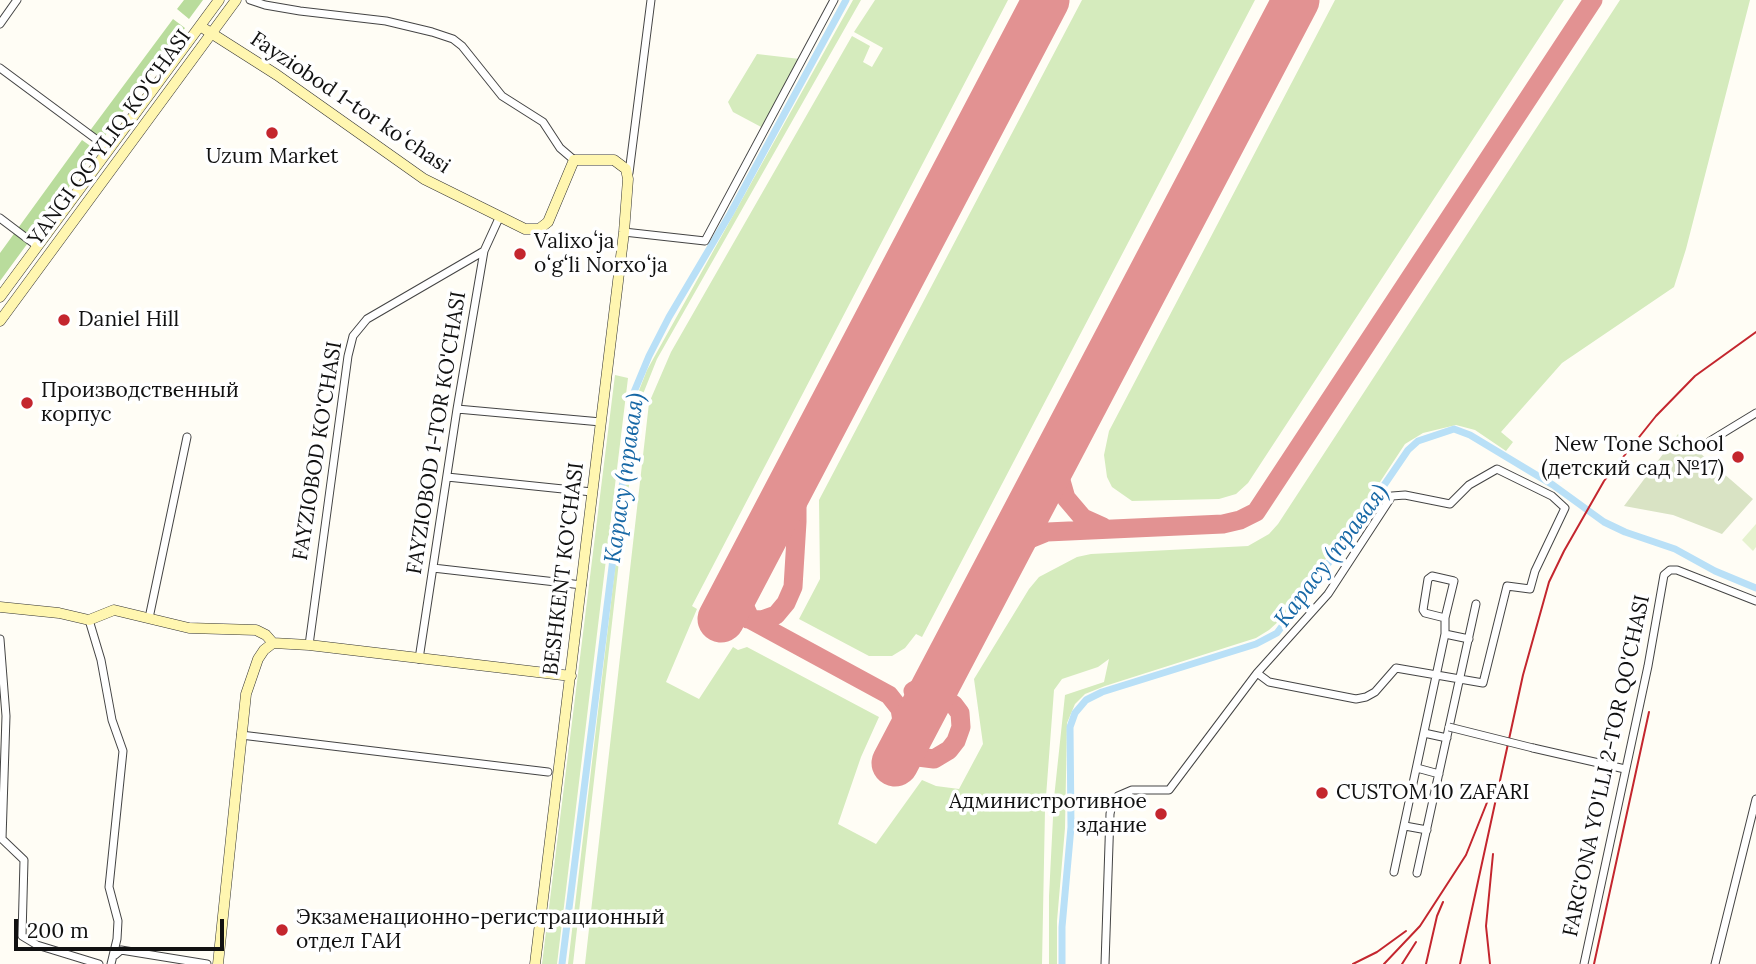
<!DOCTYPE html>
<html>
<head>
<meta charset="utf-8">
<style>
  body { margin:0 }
  #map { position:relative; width:1756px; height:964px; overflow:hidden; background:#fffdf5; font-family:Lora,serif }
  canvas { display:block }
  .scale { position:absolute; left:14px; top:919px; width:210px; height:32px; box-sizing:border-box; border:4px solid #111; border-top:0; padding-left:9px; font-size:21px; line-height:24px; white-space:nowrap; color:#111; -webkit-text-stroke:5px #fff; paint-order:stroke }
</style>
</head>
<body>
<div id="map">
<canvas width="1756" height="964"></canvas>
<div class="scale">200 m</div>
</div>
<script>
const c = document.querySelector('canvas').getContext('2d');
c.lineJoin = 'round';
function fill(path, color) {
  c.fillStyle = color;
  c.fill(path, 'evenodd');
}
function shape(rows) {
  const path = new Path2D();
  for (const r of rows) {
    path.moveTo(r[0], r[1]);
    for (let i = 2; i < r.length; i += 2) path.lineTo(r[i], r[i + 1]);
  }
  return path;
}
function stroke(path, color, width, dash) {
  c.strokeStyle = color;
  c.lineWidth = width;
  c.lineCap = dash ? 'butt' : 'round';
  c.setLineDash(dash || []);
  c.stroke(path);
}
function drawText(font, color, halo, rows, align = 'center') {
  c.font = font + ' Lora,serif';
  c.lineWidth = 7;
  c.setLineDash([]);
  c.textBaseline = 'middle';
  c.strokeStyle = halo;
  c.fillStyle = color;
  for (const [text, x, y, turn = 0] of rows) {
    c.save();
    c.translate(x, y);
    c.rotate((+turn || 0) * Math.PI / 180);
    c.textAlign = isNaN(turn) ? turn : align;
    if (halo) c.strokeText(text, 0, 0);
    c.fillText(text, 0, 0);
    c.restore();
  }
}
fill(shape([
  [853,0,861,0,657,359,643,394,624,518,573,964,568,964,621,518,638,393,647,370],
  [875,0,1008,0,692,606,697,609,666,682,699,699,733,647,738,650,747,647,879,717,861,757,838,824,876,844,922,780,936,786,959,789,983,744,974,679,1029,589,1039,577,1077,557,1091,554,1248,546,1269,534,1278,524,1620,0,1750,0,1686,249,1674,287,1562,363,1501,432,1513,442,1506,451,1475,430,1456,425,1423,433,1405,444,1355,520,1280,620,1269,630,1256,638,1105,686,1085,694,1075,704,1067,723,1065,828,1057,921,1057,964,1049,964,1049,896,1054,798,1065,695,1104,682,1109,659,1098,667,1062,679,1054,690,1045,810,1042,964,585,964,649,403,671,352,852,36,870,46,863,62,872,67,883,48,854,32],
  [1082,0,1255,0,922,637,916,634,905,648,892,656,869,656,799,619,820,579,819,500],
  [1335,0,1564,0,1248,483,1236,494,1219,499,1132,501,1112,487,1107,477,1104,455,1109,431],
  [757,54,800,59,763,128,733,112,728,102],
  [615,375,628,378,557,964,542,964]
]), '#d5ebbd');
fill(shape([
  [184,0,203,0,189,19,177,9],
  [173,19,185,28,101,141,89,132],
  [82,140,96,150,0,281,0,253]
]), '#b9dc9c');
fill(shape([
  [1678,434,1753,499,1722,534,1673,515,1624,506]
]), '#d9e3c4');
fill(shape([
  [1756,524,1756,547,1753,551,1742,540]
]), '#e6f2cf');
stroke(shape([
  [562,964,634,392,649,356,669,317,730,214,846,0],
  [1062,964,1062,927,1071,827,1070,727,1075,713,1086,700,1102,692,1256,644,1277,633,1361,519,1408,450,1418,441,1454,429,1470,435,1553,485,1604,522,1625,532,1675,549,1715,571,1756,588]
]), '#b9e0f7', 7);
stroke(shape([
  [1064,441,1058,470,1066,498,1083,518,1103,527],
  [995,571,1007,554,1020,543,1047,532,1223,524,1240,520,1256,512,1593,0],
  [743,578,742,601,751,620,889,695,900,709,905,739,909,750,918,757,934,759,949,750,956,741,961,727,960,713,954,705,939,695,915,690],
  [729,584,735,572,754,555],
  [748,619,762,620,776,615,786,603,793,587,797,522,797,481,801,466],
  [913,691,933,680,950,657]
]), '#e29292', 19);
stroke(shape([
  [721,619,1046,0],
  [895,763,1296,0]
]), '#e29292', 47);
const street = shape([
  [250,0,265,5,300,11,386,21,432,32,453,39,462,46,502,96,543,122,560,148,574,160],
  [0,24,17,0],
  [0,68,108,148],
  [629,173,651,0],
  [0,218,37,246],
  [624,232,705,241,834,0],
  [457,409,601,422],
  [1710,441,1756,413],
  [447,477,592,492],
  [433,568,582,585],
  [149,618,187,437],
  [89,620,101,660,112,720,123,751,109,887,118,921,117,939,111,964],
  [1445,634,1469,639],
  [0,639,6,716,2,839,24,860,22,936,37,945,99,964],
  [309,645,348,356,353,336,367,319,484,251],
  [419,659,457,409,484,251,500,216],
  [1424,733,1447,738],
  [241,735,548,772],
  [1533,748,1625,769],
  [1417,768,1439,774],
  [1405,826,1427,830],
  [1394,872,1445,634,1445,618,1454,581,1432,576,1428,579,1423,610,1425,613,1445,618],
  [1417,873,1476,604],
  [115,955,121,950,207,964],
  [1105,964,1110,814,1112,804,1118,796,1132,790,1169,790,1257,673,1269,682,1356,699,1366,697,1375,692,1396,668,1483,683,1507,586,1530,589,1535,571,1565,508,1552,496,1497,469,1469,485,1450,504,1405,495,1392,496,1328,594,1257,673],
  [1584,964,1648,666,1664,575,1670,570,1677,570,1756,601],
  [1715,964,1756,799]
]);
const secondary = shape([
  [200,26,277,75,424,179,525,229,539,229,548,222,574,160,614,160,626,169,628,179,624,232,535,964],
  [0,297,219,0],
  [0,321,236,0],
  [0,607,59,613,89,620,114,610,189,628,256,630,266,635,273,643],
  [273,643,309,645,571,676],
  [218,964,246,694,258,659,264,650,273,643]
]);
stroke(street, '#444', 9);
stroke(secondary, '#333', 11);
stroke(street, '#fff', 7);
stroke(secondary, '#fff6b0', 10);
stroke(shape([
  [1353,964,1377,952,1406,931],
  [1384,964,1420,926,1444,889,1466,855,1488,800],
  [1402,964,1416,942],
  [1426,964,1437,916,1443,902],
  [1460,964,1523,675,1549,582,1564,551,1604,481,1656,416,1695,376,1756,332],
  [1490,964,1486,926,1493,854],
  [1594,964,1649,712]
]), '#c4262e', 2);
const streetBridge = shape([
  [1449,727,1533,748]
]);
stroke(streetBridge, '#444', 9, []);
stroke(streetBridge, '#fff', 7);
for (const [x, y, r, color] of [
  [272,133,7,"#c4262e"],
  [520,254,7,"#c4262e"],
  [64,320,7,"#c4262e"],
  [27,403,7,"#c4262e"],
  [1738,457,7,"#c4262e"],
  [1322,793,7,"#c4262e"],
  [1161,814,7,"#c4262e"],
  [282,930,7,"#c4262e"]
]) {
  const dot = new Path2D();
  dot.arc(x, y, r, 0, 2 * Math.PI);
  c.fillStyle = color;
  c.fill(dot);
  stroke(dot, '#fff', 2.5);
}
drawText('21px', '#111', '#fff', [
  ["Fayziobod 1-tor koʻchasi",350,103,34],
  ["YANGI QO'YLIQ KO'CHASI",110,138,-54],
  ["FAYZIOBOD 1-TOR KO'CHASI",437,433,-81],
  ["FAYZIOBOD KO'CHASI",318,451,-81],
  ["BESHKENT KO'CHASI",564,569,-83],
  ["FARG'ONA YO'LLI 2-TOR QO'CHASI",1607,766,-78]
]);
drawText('21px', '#111', '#fff', [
  ["Uzum Market",272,157,"center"],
  ["Valixoʻja",534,242],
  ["oʻgʻli Norxoʻja",534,266],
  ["Daniel Hill",78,320],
  ["Производственный",41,391],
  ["корпус",41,415],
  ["New Tone School",1724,445,"right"],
  ["(детский сад №17)",1724,469,"right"],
  ["CUSTOM 10 ZAFARI",1336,793],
  ["Администротивное",1147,802,"right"],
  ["здание",1147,826,"right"],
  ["Экзаменационно-регистрационный",296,918],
  ["отдел ГАИ",296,942]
], 'left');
drawText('italic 23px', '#1768a6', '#fff', [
  ["Карасу (правая)",625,478,-82],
  ["Карасу (правая)",1332,556,-53]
]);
</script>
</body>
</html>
